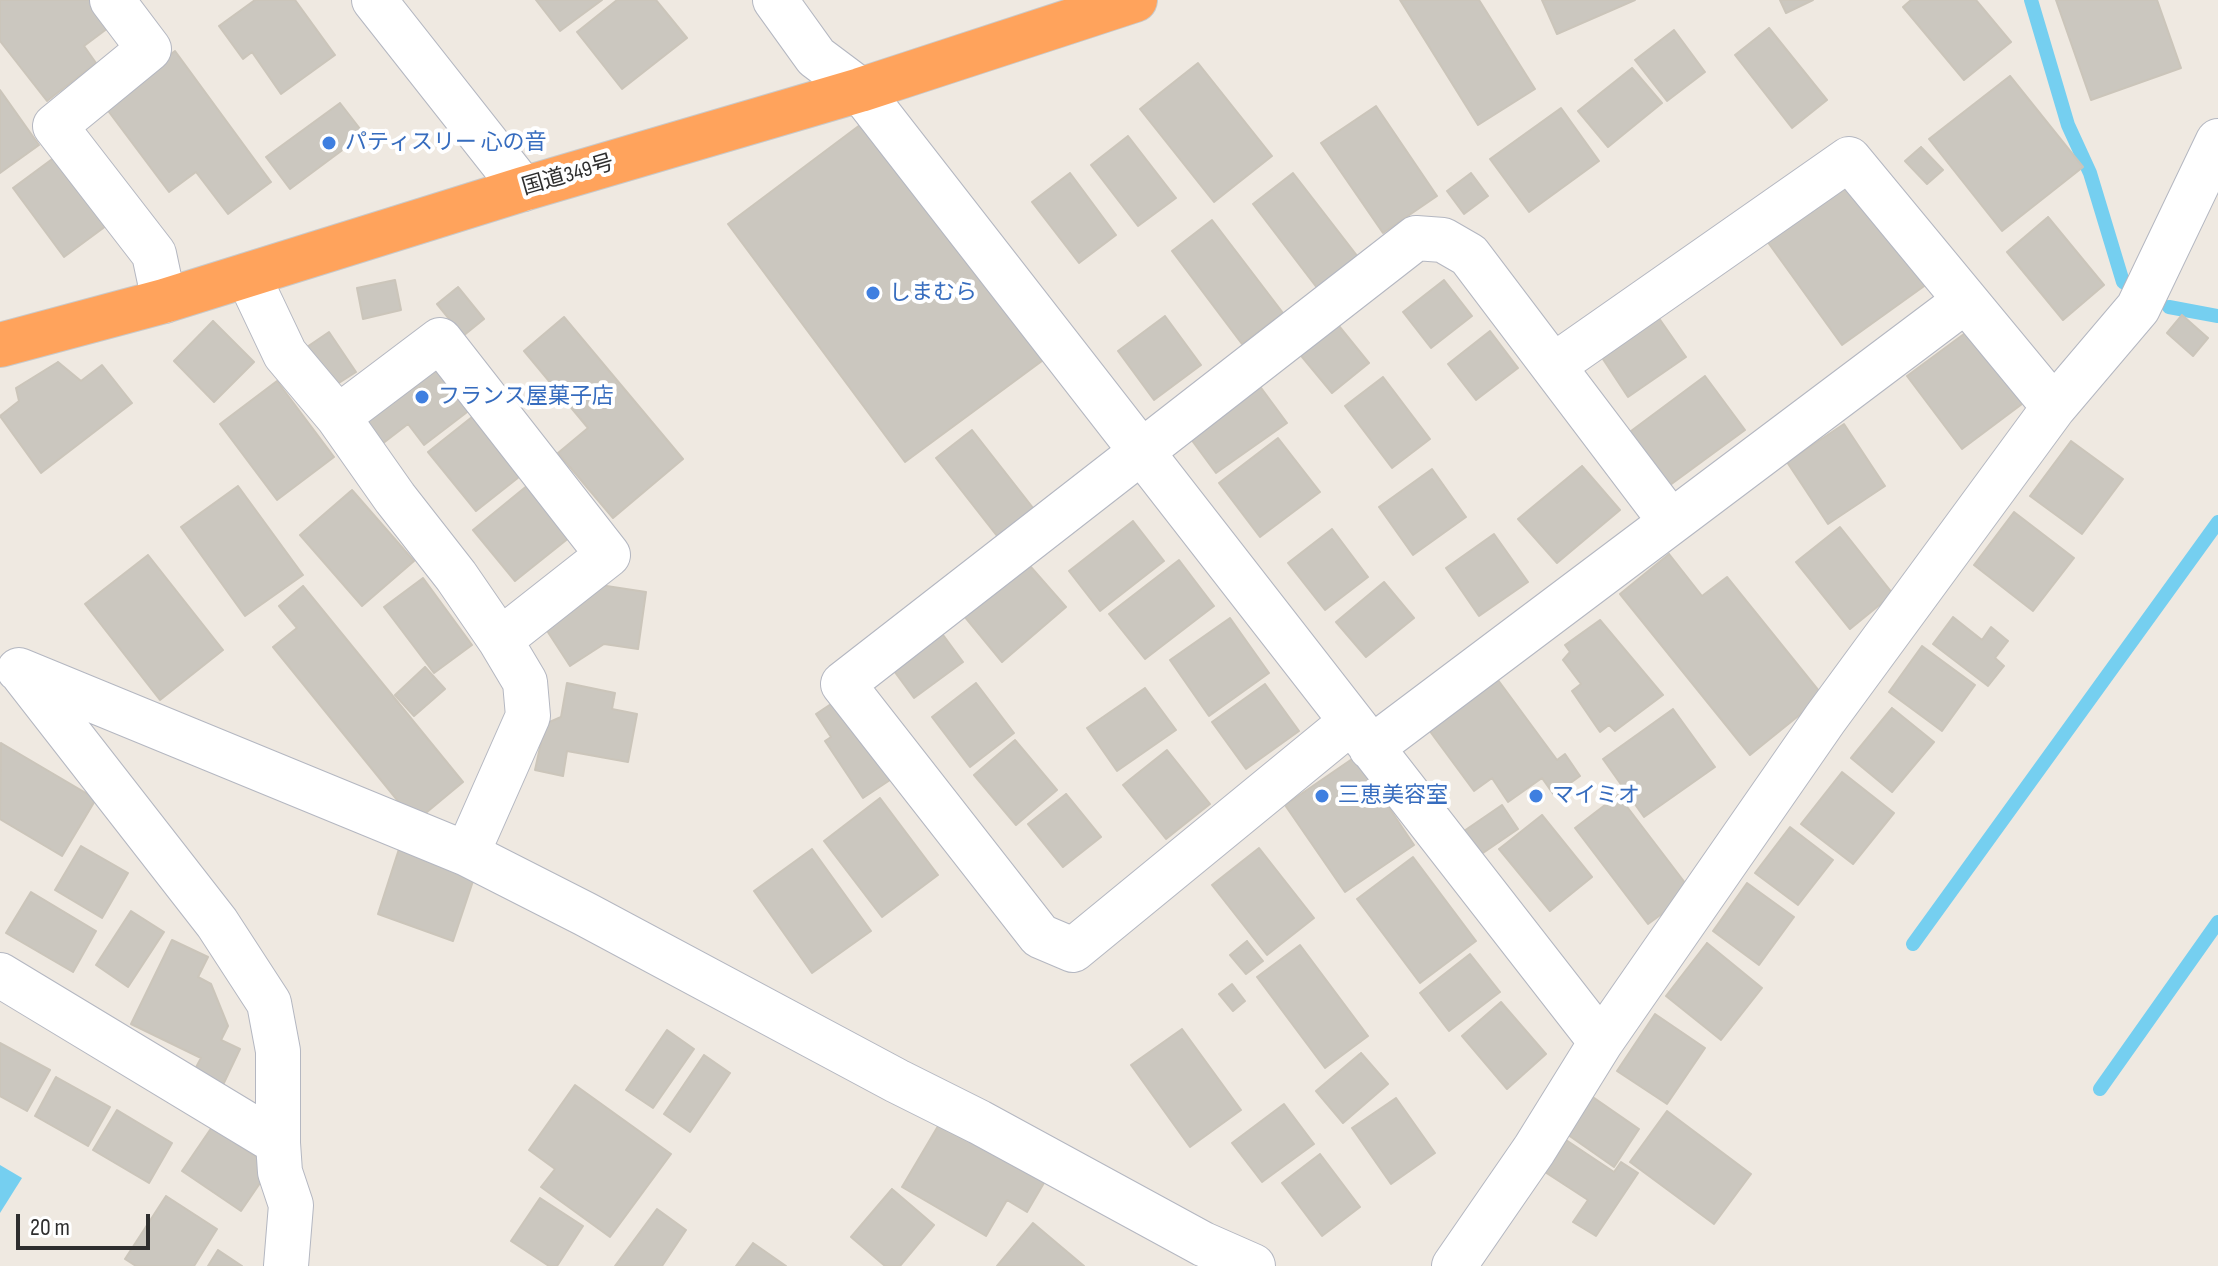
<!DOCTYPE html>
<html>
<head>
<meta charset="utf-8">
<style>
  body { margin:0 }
  #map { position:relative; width:2218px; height:1266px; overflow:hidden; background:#efe9e1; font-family:"Sofia Sans Condensed",sans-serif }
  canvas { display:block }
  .scale { position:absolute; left:16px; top:1214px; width:134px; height:36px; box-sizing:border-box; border:4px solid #2e2e2e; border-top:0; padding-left:10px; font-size:24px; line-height:28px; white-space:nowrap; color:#2e2e2e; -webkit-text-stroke:6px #fff; paint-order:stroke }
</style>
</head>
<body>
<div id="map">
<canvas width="2218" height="1266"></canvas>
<div class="scale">20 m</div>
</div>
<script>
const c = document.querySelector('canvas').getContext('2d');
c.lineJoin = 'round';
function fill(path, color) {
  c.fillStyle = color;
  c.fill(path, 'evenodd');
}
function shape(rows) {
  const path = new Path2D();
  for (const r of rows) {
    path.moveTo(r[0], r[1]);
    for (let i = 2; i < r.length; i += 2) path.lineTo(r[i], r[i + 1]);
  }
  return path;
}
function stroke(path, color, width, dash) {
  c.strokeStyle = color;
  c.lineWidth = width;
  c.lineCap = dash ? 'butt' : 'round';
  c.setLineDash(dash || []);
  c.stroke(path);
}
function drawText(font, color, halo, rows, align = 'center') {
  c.font = font + ' "Sofia Sans Condensed","Noto Sans JP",sans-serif';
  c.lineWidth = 8;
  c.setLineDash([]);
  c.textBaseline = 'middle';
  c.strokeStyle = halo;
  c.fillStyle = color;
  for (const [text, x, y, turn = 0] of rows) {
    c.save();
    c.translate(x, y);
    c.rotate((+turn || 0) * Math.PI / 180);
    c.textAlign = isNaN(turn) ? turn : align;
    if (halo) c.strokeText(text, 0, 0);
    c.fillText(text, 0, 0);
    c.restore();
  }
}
fill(shape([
  [0,1165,22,1178,0,1213]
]), '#75cff0');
stroke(shape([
  [2031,0,2068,125,2090,173,2123,282],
  [2169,307,2218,316],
  [1913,944,2218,522],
  [2100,1089,2218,922]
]), '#75cff0', 14);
const building = shape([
  [0,0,99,0,116,22,84,46,96,63,47,101,0,41,0,0],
  [255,0,295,0,335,55,281,94,252,52,243,59,219,26,255,0],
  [536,0,602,0,560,31,536,0],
  [617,0,656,0,687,38,622,89,577,32,617,0],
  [1400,0,1479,0,1535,89,1478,125,1400,0],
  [1542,0,1635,0,1557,34,1542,0],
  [1780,0,1813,0,1786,13,1780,0],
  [1911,0,1976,0,2011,42,1964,80,1903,7,1911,0],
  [2056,0,2157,0,2181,68,2091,100,2056,0],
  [1769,28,1827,100,1792,128,1735,55,1769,28],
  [1674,30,1705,72,1667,101,1635,60,1674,30],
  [175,51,271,182,228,214,196,172,169,192,103,104,175,51],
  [1198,63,1272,156,1214,202,1140,109,1198,63],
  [1632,68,1662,103,1608,147,1578,111,1632,68],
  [2010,76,2083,167,2002,231,1929,139,2010,76],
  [0,90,39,145,0,173,0,90],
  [340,103,364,134,290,189,266,157,340,103],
  [1376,106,1437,196,1383,233,1321,143,1376,106],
  [1561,108,1599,161,1529,212,1490,159,1561,108],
  [868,119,1046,358,905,462,728,224,868,119],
  [1128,136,1176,198,1138,226,1091,165,1128,136],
  [1921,147,1943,170,1927,184,1905,161,1921,147],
  [59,154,110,223,64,257,13,188,59,154],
  [1070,173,1116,235,1079,263,1032,202,1070,173],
  [1293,173,1365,266,1324,297,1253,204,1293,173],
  [1471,173,1488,196,1464,214,1447,191,1471,173],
  [1858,175,1934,279,1842,345,1767,241,1858,175],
  [2048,217,2104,285,2063,320,2007,252,2048,217],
  [1212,220,1283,313,1242,344,1172,251,1212,220],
  [395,280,401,310,363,319,357,288,395,280],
  [1444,280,1472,316,1431,348,1403,312,1444,280],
  [458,287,484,319,463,336,437,304,458,287],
  [1654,311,1686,357,1628,397,1597,350,1654,311],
  [1330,315,1369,363,1332,393,1293,346,1330,315],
  [2182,315,2208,338,2193,356,2167,333,2182,315],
  [1165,316,1201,365,1154,400,1118,351,1165,316],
  [564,317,683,459,613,518,558,453,588,428,524,351,564,317],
  [213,321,254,362,214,402,174,361,213,321],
  [1972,328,2026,401,1962,449,1907,376,1972,328],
  [1490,331,1518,368,1476,400,1448,364,1490,331],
  [329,332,356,372,331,388,304,349,329,332],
  [434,354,475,406,424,445,408,424,382,444,358,413,434,354],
  [58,362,81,381,102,365,132,403,41,473,0,416,19,401,16,388,58,362],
  [1705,376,1745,430,1666,488,1627,434,1705,376],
  [1383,377,1430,439,1392,468,1345,406,1383,377],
  [277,381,334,457,277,500,220,424,277,381],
  [1256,381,1287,423,1216,473,1185,431,1256,381],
  [472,417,519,477,476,511,428,452,472,417],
  [1844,424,1885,486,1828,524,1787,462,1844,424],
  [972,430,1037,513,1001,541,936,458,972,430],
  [1278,438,1320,492,1260,537,1219,483,1278,438],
  [2071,441,2123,479,2082,534,2030,496,2071,441],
  [1582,466,1620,510,1557,563,1518,519,1582,466],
  [1432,469,1466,517,1413,555,1379,507,1432,469],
  [528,485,570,537,515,581,473,530,528,485],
  [238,486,303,575,245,616,181,527,238,486],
  [352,490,414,561,362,606,300,535,352,490],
  [2014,512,2074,558,2033,611,1974,565,2014,512],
  [1133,521,1164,561,1100,611,1069,571,1133,521],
  [1840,527,1893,594,1850,629,1796,562,1840,527],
  [1332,529,1368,577,1325,610,1288,563,1332,529],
  [1494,534,1528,582,1479,616,1446,568,1494,534],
  [1669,554,1702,596,1727,577,1823,696,1750,755,1620,594,1669,554],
  [148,555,223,650,160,700,85,604,148,555],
  [1023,558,1066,607,1002,662,960,611,1023,558],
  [1179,560,1214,606,1145,659,1109,614,1179,560],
  [423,578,472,645,434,673,384,607,423,578],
  [1384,582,1414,618,1366,657,1336,622,1384,582],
  [600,585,646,592,638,649,604,644,570,666,542,623,600,585],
  [303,586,463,782,415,822,273,647,297,628,279,606,303,586],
  [1953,617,1982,640,1991,627,2008,641,1995,658,2004,666,1988,686,1933,644,1953,617],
  [1230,618,1269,673,1209,716,1170,660,1230,618],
  [1600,620,1663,695,1615,731,1609,725,1600,732,1572,691,1581,684,1563,660,1570,652,1565,645,1600,620],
  [935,624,963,662,914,698,886,660,935,624],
  [1922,646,1975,685,1942,731,1889,692,1922,646],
  [425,667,445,689,414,716,395,695,425,667],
  [1498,680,1557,760,1565,754,1580,776,1554,795,1542,778,1508,802,1492,778,1474,791,1429,730,1498,680],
  [567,683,615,693,612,709,637,714,628,762,567,751,563,776,535,770,545,724,561,717,567,683],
  [976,683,1014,733,970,767,932,717,976,683],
  [1265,684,1299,731,1246,769,1212,722,1265,684],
  [1145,688,1176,730,1117,771,1087,728,1145,688],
  [846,694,899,774,863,798,825,741,831,737,816,714,846,694],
  [1892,708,1934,742,1892,792,1851,758,1892,708],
  [1673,709,1715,767,1644,817,1603,759,1673,709],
  [1015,740,1057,790,1016,825,974,775,1015,740],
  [1,743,96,799,62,856,0,819,1,743],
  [1167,750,1210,804,1166,839,1123,785,1167,750],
  [1355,757,1414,845,1345,892,1285,805,1355,757],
  [1842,772,1894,813,1853,864,1801,824,1842,772],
  [1066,794,1101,837,1063,867,1028,824,1066,794],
  [1618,795,1692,892,1648,924,1575,828,1618,795],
  [880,798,938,875,882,917,824,841,880,798],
  [1502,805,1518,829,1480,855,1464,831,1502,805],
  [1542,815,1592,877,1550,911,1499,849,1542,815],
  [1790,827,1833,860,1798,905,1755,873,1790,827],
  [81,846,128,873,102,918,55,890,81,846],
  [1259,848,1314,918,1267,955,1212,885,1259,848],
  [399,849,475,875,453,941,378,914,399,849],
  [812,849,871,931,812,973,754,891,812,849],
  [1413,857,1476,941,1420,983,1357,899,1413,857],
  [1747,883,1794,917,1759,965,1713,931,1747,883],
  [31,892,96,931,73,972,6,933,31,892],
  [131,911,164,932,128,987,96,965,131,911],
  [172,940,208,957,198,977,211,984,228,1026,221,1040,240,1049,222,1087,193,1073,201,1058,131,1024,172,940],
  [1247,941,1263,961,1246,974,1230,955,1247,941],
  [1707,943,1762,988,1721,1040,1666,996,1707,943],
  [1300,945,1368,1036,1325,1068,1257,977,1300,945],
  [1470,954,1500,992,1449,1031,1420,993,1470,954],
  [1232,984,1245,1001,1233,1011,1219,994,1232,984],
  [1501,1002,1546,1054,1507,1089,1462,1036,1501,1002],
  [1655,1014,1705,1048,1667,1104,1617,1071,1655,1014],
  [1182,1029,1241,1110,1190,1147,1131,1065,1182,1029],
  [667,1030,694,1049,653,1108,626,1090,667,1030],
  [0,1043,50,1070,27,1111,0,1096,0,1043],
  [1361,1053,1388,1084,1343,1123,1316,1091,1361,1053],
  [704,1055,730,1073,690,1132,664,1114,704,1055],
  [56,1077,110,1107,88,1146,35,1116,56,1077],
  [575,1085,671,1154,610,1237,541,1187,555,1169,529,1150,575,1085],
  [1587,1093,1639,1129,1614,1167,1561,1130,1587,1093],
  [1396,1098,1435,1153,1391,1184,1352,1128,1396,1098],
  [1284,1104,1314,1144,1262,1182,1232,1143,1284,1104],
  [117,1110,172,1143,149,1183,93,1150,117,1110],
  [1667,1111,1751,1174,1714,1224,1630,1162,1667,1111],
  [944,1116,1048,1176,1027,1212,1007,1200,986,1236,902,1187,944,1116],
  [212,1127,271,1167,241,1211,182,1171,212,1127],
  [1566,1140,1614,1172,1621,1162,1638,1173,1596,1236,1573,1222,1588,1200,1545,1172,1566,1140],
  [1320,1154,1360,1207,1322,1236,1282,1183,1320,1154],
  [892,1189,934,1225,900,1266,885,1266,851,1237,892,1189],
  [166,1196,217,1229,194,1266,136,1266,125,1259,166,1196],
  [540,1198,583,1226,557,1266,549,1266,511,1241,540,1198],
  [657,1209,686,1230,662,1266,615,1266,657,1209],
  [1033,1223,1084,1266,997,1266,1033,1223],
  [753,1243,786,1266,736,1266,753,1243],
  [218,1250,242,1266,208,1266,218,1250]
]);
fill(building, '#cbc7bf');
stroke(building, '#cbc5ba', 2);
const minor = shape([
  [112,0,149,49,55,126,154,254,164,301],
  [374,0,523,189],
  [775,0,816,57,860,90,1601,1042],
  [248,276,285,354,338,417,395,498,456,576,500,640,525,682,528,716,467,854],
  [1553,366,1849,159,2054,407],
  [338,417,440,340,608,555,500,640],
  [19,670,467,854,585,914,897,1081,979,1122,1203,1244,1253,1266],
  [23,674,217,923,269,1003,278,1051,278,1143,280,1172,291,1205,286,1266],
  [1351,722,1073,950,1040,936,843,684,1416,238,1443,240,1469,255,1671,522],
  [1371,748,1965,301],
  [0,975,278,1143],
  [1454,1266,1534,1150,1601,1042,1825,719,2054,407,2138,308,2218,141]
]);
const highway = shape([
  [0,345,164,301,523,189,860,90,1135,0]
]);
stroke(minor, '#b4b7c1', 46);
stroke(highway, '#c9c9c9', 46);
stroke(minor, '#fff', 44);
stroke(highway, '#ffa35c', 44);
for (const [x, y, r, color] of [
  [329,143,8,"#3f7fe0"],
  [873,293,8,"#3f7fe0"],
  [422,397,8,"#3f7fe0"],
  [1322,796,8,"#3f7fe0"],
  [1536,796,8,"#3f7fe0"]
]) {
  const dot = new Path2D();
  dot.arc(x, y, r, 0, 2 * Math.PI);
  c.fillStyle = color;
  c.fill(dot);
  stroke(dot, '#fff', 3);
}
drawText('22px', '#366cbe', '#fff', [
  ["パティスリー 心の音",345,143],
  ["しまむら",889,293],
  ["フランス屋菓子店",438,397],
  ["三恵美容室",1338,796],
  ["マイミオ",1552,796]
], 'left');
drawText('22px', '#2e2e2e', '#fff', [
  ["国道349号",568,176,-16]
]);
</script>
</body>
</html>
